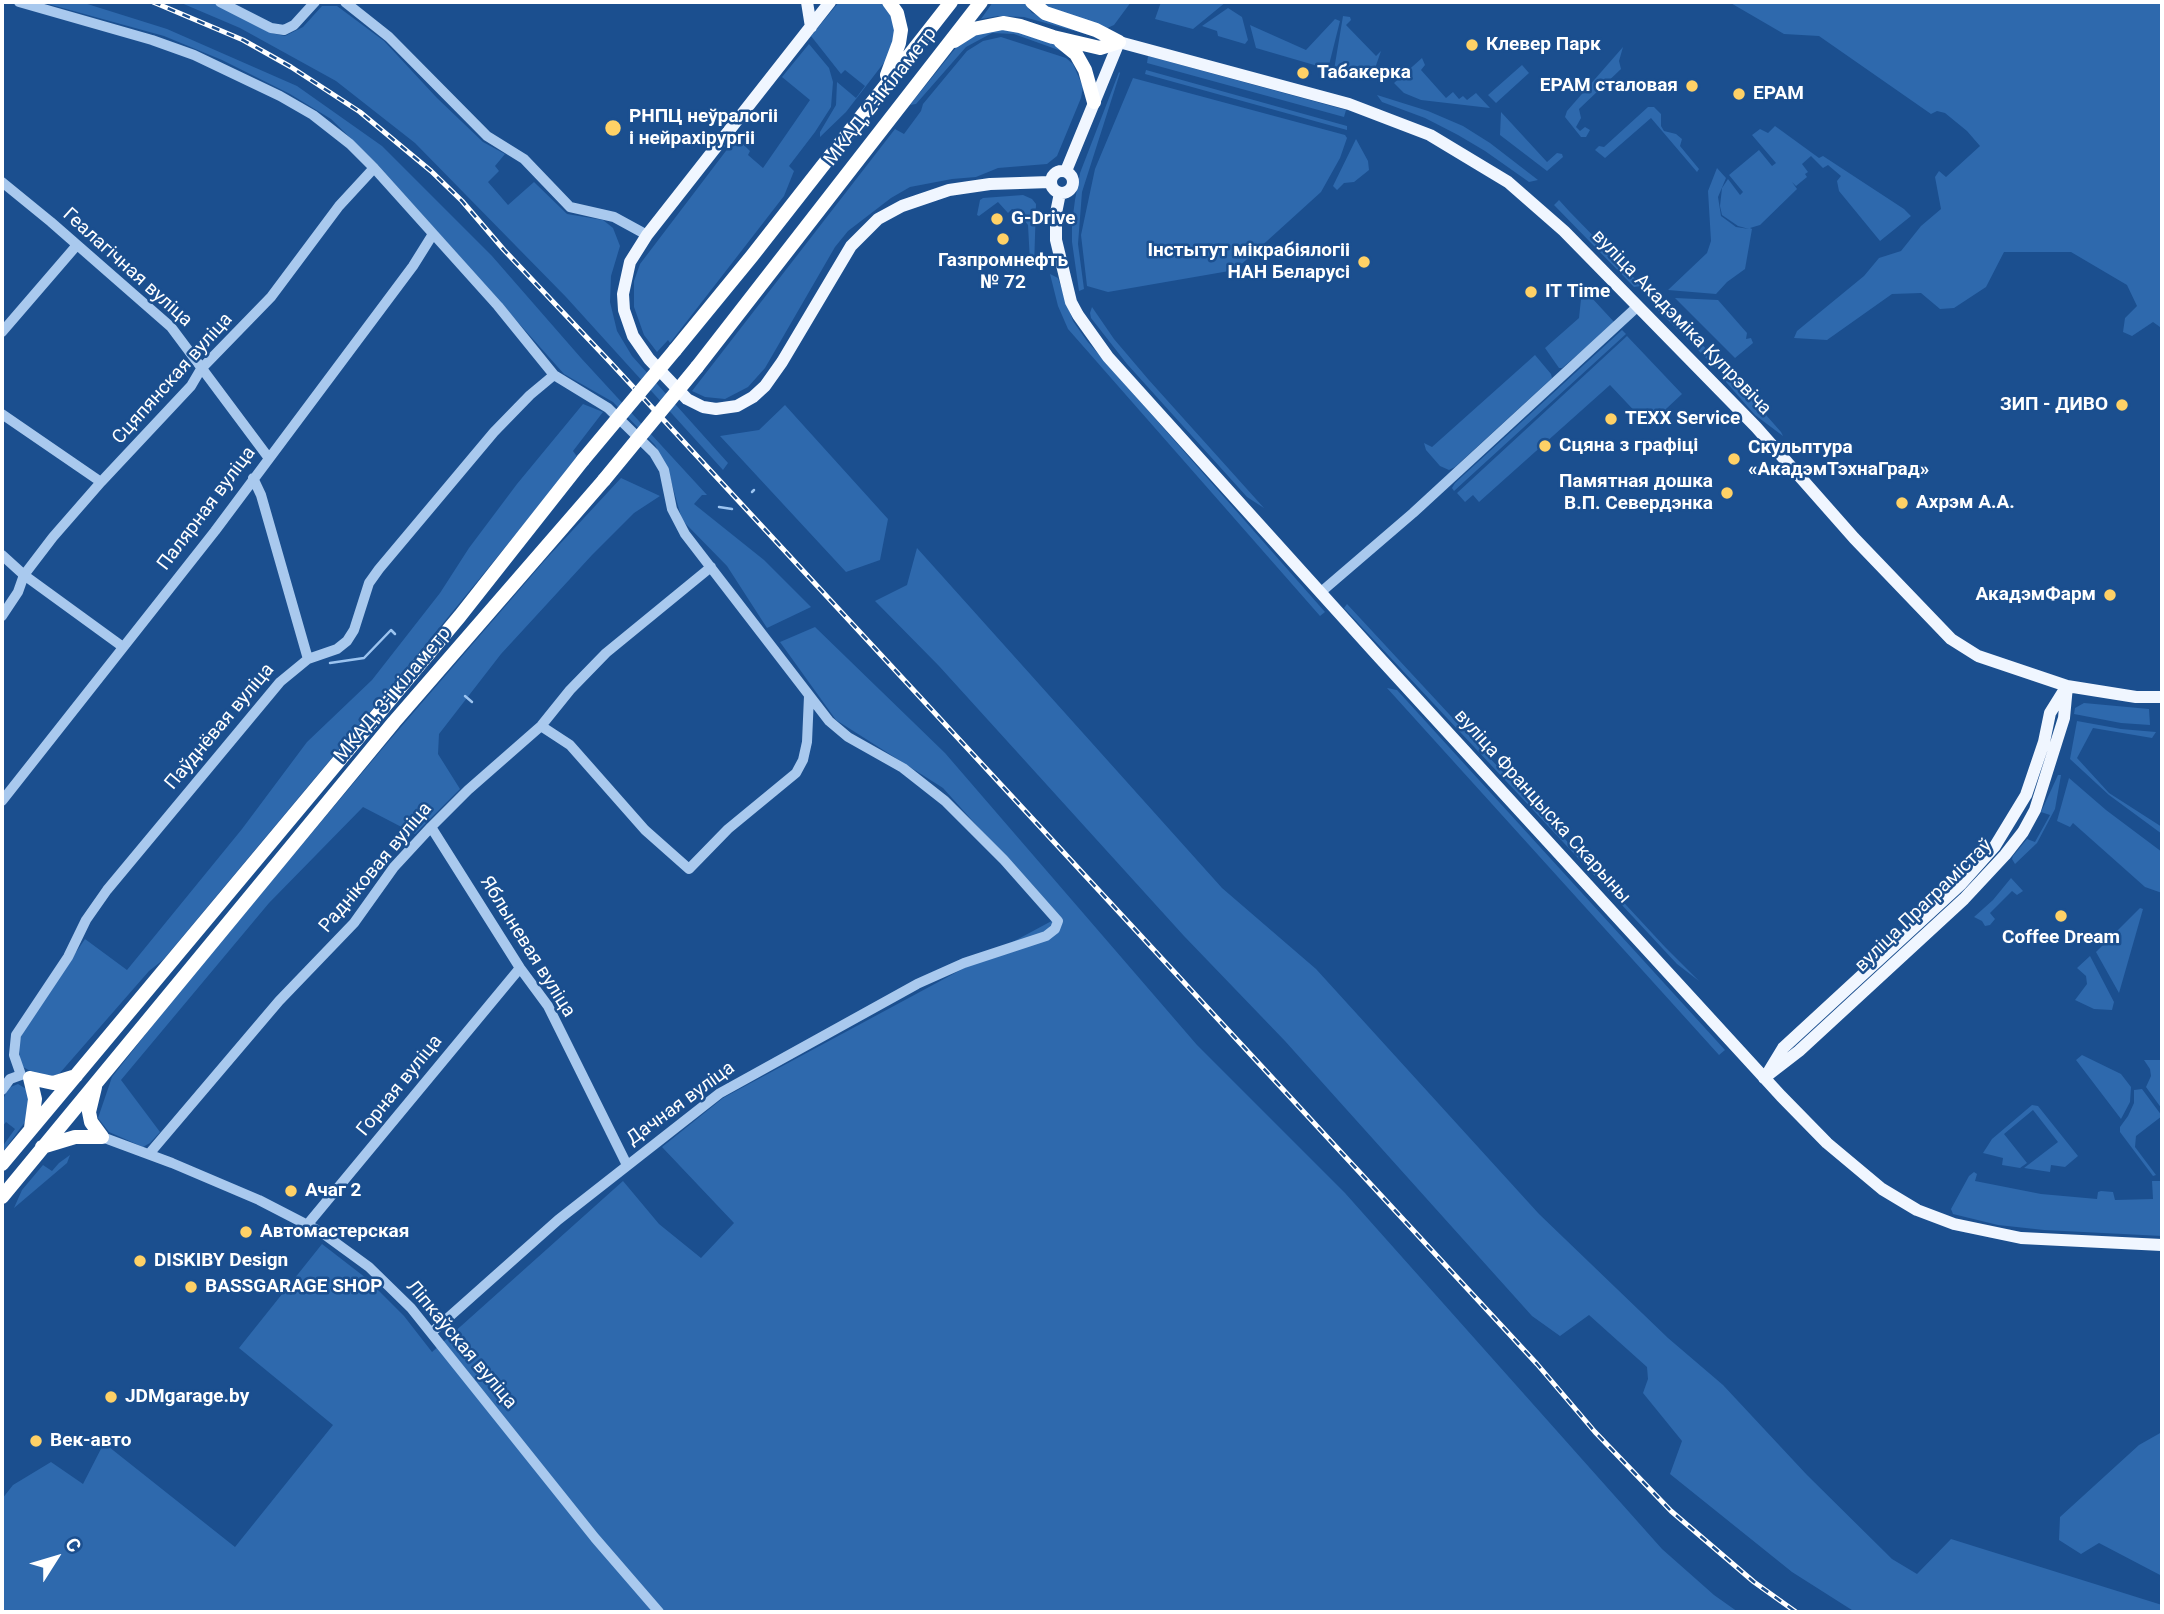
<!DOCTYPE html>
<html>
<head>
<meta charset="utf-8">
<style>
  body { margin:0 }
  #map { position:relative; width:2164px; height:1614px; overflow:hidden; background:#1b4f8f; font-family:Roboto,sans-serif }
  canvas { display:block }
  .frame { position:absolute; inset:0; border:4px solid #fff; pointer-events:none }
  .north { position:absolute; left:21px; top:1523px; width:70px; height:70px; -webkit-text-stroke:5px #1b4f8f; paint-order:stroke; rotate:53deg; font-size:19px; font-weight:700; line-height:28px; text-align:center; color:#fff }
  .north::after { content:''; display:block; margin:auto; width:24px; height:32px; background:#fff; clip-path:polygon(50% 0,100% 100%,50% 72%,0 100%) }
</style>
</head>
<body>
<div id="map">
<canvas width="2164" height="1614"></canvas>
<div class="frame"></div>
<div class="north">С</div>
</div>
<script>
const c = document.querySelector('canvas').getContext('2d');
c.lineJoin = 'round';
function fill(path, color) {
  c.fillStyle = color;
  c.fill(path, 'evenodd');
}
function shape(rows) {
  const path = new Path2D();
  for (const r of rows) {
    if (r.length === 3) {
      path.moveTo(r[0] + r[2], r[1]);
      path.arc(r[0], r[1], r[2], 0, 2 * Math.PI);
      continue;
    }
    path.moveTo(r[0], r[1]);
    for (let i = 2; i < r.length; i += 2) path.lineTo(r[i], r[i + 1]);
  }
  return path;
}
function stroke(path, color, width, dash) {
  c.strokeStyle = color;
  c.lineWidth = width;
  c.lineCap = dash ? 'butt' : 'round';
  c.setLineDash(dash || []);
  c.stroke(path);
}
function drawText(font, color, halo, rows, align = 'center') {
  c.font = font + ' Roboto,sans-serif';
  c.lineWidth = 5;
  c.setLineDash([]);
  c.textBaseline = 'middle';
  c.strokeStyle = halo;
  c.fillStyle = color;
  for (const [text, x, y, turn = 0] of rows) {
    c.save();
    c.translate(x, y);
    c.rotate((+turn || 0) * Math.PI / 180);
    c.textAlign = isNaN(turn) ? turn : align;
    if (halo) c.strokeText(text, 0, 0);
    c.fillText(text, 0, 0);
    c.restore();
  }
}
fill(shape([
  [41,2,81,2,167,29,297,86,382,146,492,256,581,358,707,495,702,495,694,504,764,560,811,607,767,628,727,566,682,520,668,470,655,445,613,402,564,374,378,165,331,119,290,94,222,60,164,36],
  [179,2,213,2,271,33,285,36,303,27,322,6,337,6,384,41,437,98,483,142,505,154,495,166,499,171,488,182,508,205,534,182,567,214,603,220,613,228,620,246,611,276,610,302,617,331,632,356,728,463,723,470,566,297,415,143,336,81,240,28],
  [839,2,884,2,895,18,893,51,846,112,820,137,820,132,836,105,837,82,856,98,865,86,845,70,841,74,811,36],
  [993,2,1024,2,1032,13,1090,32,1089,35,1024,17,998,16,981,19],
  [1037,2,1131,2,1114,25,1105,29,1044,9],
  [1161,2,1226,2,1193,29,1155,19],
  [1729,2,2162,2,2162,332,2160,327,2153,322,2132,336,2123,332,2125,318,2137,306,2127,285,2071,252,2004,252,1986,287,1954,308,1940,309,1921,293,1892,294,1827,340,1794,338,1797,331,1864,276,1879,258,1901,251,1921,226,1941,209,1935,177,1939,171,1946,177,1980,146,1967,131,1945,113,1937,111,1931,114,1819,36,1784,34],
  [1228,8,1242,17,1248,40,1245,44,1218,36,1217,31,1202,26],
  [1343,16,1350,17,1351,20,1346,25,1376,56,1381,51,1371,80,1334,70],
  [1335,19,1340,21,1328,69,1256,48,1250,25,1306,50],
  [1002,25,1058,44,1064,52,1014,34,992,33,966,47,916,104,910,105,962,40],
  [1001,37,1066,58,1073,64,1083,87,1081,98,1057,156,1047,164,998,168,976,177,952,179,910,187,891,198,848,231,835,247,765,368,748,387,725,399,705,397,692,391,895,129,904,134,921,111,923,104,967,51,983,41],
  [809,44,829,68,833,82,831,107,815,132,789,166,794,171,784,196,670,343,668,340,657,352,644,335,634,307,634,281,640,264,735,139,738,139,750,151,748,155,763,168,810,100,782,77],
  [1623,47,1619,61,1621,69,1579,109,1581,118,1576,127,1580,131,1585,127,1590,130,1586,137,1581,137,1565,117,1567,111],
  [1148,56,1346,110,1344,117,1147,63],
  [1422,58,1425,65,1421,70,1446,98,1453,92,1459,99,1463,96,1467,100,1476,93,1490,108,1421,100,1404,93,1394,83],
  [1522,65,1529,73,1496,103,1488,95],
  [1146,70,1347,126,1347,130,1145,74],
  [1119,72,1120,73,1082,192,1078,244,1084,289,1079,291,1072,242,1072,223,1075,200,1080,173],
  [1133,78,1345,135,1347,138,1340,158,1321,192,1235,270,1108,292,1087,286,1081,235,1095,169],
  [1377,95,1428,111,1463,126,1490,143,1538,180,1529,182,1485,151,1458,135,1425,118,1382,102],
  [1648,107,1654,107,1661,114,1661,126,1664,131,1676,134,1682,139,1680,146,1699,169,1697,172,1651,118,1605,158,1595,150,1599,146,1604,147],
  [1501,112,1547,162,1557,153,1562,154,1563,157,1547,171,1500,135],
  [1775,126,1819,158,1823,156,1904,209,1911,216,1880,241,1839,191,1837,181,1841,176,1828,165,1823,168,1811,156,1802,164,1808,172,1805,174,1807,177,1796,186,1792,182,1797,189,1760,225,1750,228,1752,229,1745,269,1727,282,1716,294,1668,290,1707,253,1711,241,1708,191,1717,168,1726,178,1718,197,1721,216,1736,227,1749,229,1738,226,1722,215,1720,206,1722,188,1728,179,1740,195,1743,192,1729,175,1759,150,1772,166,1776,163,1752,135,1760,129,1768,133],
  [1356,139,1368,161,1369,170,1354,182,1344,183,1337,190,1333,186],
  [1023,195,1032,199,1036,204,1034,268,1030,262,1028,225,1017,211,1012,209,1008,213,998,202,979,216,977,215,980,200,983,198],
  [1559,200,1569,211,1642,286,1634,287,1554,205],
  [1050,274,1058,278,1073,321,1087,341,1325,612,1320,616,1068,329,1058,306],
  [1591,297,1615,323,1562,368,1559,368,1545,348,1579,318,1581,299],
  [1654,298,1661,303,1722,365,1716,368,1654,306,1652,301],
  [1675,298,1718,300,1747,333,1746,339,1751,338,1753,343,1735,358],
  [1092,307,1114,339,1148,379,1264,508,1247,497,1127,364,1091,318,1090,313],
  [1622,330,1626,334,1454,491,1452,488,1455,483],
  [1627,336,1682,394,1651,423,1643,420,1610,385,1479,502,1473,495,1465,502,1457,493],
  [1535,355,1551,374,1552,378,1455,467,1449,470,1440,466,1426,450,1424,443,1432,447],
  [1730,374,1781,432,1783,436,1755,415,1726,382],
  [583,404,603,412,573,451,578,458,396,681,163,960,149,971,59,1074,48,1077,38,1075,23,1067,20,1062,19,1041,26,1026,85,939,127,970,242,829,307,742,372,680,440,593,469,548,517,484],
  [785,405,888,519,880,560,846,572,720,436,759,430],
  [621,478,660,496,634,513,592,555,501,654,439,734,438,754,460,789,415,834,363,807,269,903,121,1080,160,1132,150,1143,143,1147,109,1132,98,1118,112,1077,186,983,388,742,546,559],
  [917,548,1222,888,1316,969,1539,1214,1668,1338,1723,1385,1807,1475,1892,1559,1917,1574,1951,1539,2162,1605,2162,1612,1855,1612,1792,1572,1670,1474,1682,1441,1643,1393,1648,1379,1647,1367,1589,1315,1560,1336,1532,1316,1285,1041,1184,936,939,666,875,601,907,585],
  [1347,604,1665,947,1699,981,1677,964,1578,858,1344,608],
  [815,627,945,753,1197,1045,1345,1193,1662,1549,1714,1595,1738,1612,2,1612,2,1499,13,1485,51,1462,83,1484,104,1443,235,1547,333,1425,239,1348,322,1244,366,1278,404,1316,432,1352,623,1181,659,1224,701,1258,734,1223,662,1147,723,1098,1059,917,943,788,836,720,780,642],
  [1387,688,1397,690,1725,1050,1719,1055],
  [2084,703,2149,709,2150,725,2121,723,2074,714,2075,708],
  [2077,721,2121,729,2156,732,2152,738,2093,728,2077,758,2109,793,2162,827,2162,834,2109,795,2070,759],
  [2058,775,2061,775,2055,809,2037,843,2015,864,2012,859,2013,856,2027,839,2035,842,2050,815,2041,812],
  [2069,778,2106,810,2162,852,2162,893,2145,887,2073,823,2070,827,2057,821],
  [2011,878,2023,891,2017,895,2012,891,1990,913,1995,919,1990,925,1985,926,1982,921,1974,917,1993,900],
  [2140,908,2143,909,2119,993,2096,952],
  [2090,956,2114,1002,2112,1010,2094,1009,2075,1000,2087,984,2086,976,2077,968],
  [2082,1055,2121,1074,2131,1087,2130,1102,2121,1119,2076,1060],
  [2144,1060,2162,1060,2162,1109,2146,1087,2151,1076,2150,1069],
  [18,1084,28,1090,28,1118,2,1153,2,1147,15,1129,6,1122,2,1127,2,1102,8,1088],
  [2142,1089,2162,1116,2136,1136,2135,1147,2156,1175,2153,1176,2120,1132,2120,1127,2128,1116,2134,1103,2134,1090],
  [2032,1105,2038,1106,2078,1156,2065,1167,2051,1165,2050,1172,2024,1168,2058,1142,2033,1110,2004,1134,2027,1163,2020,1168,2002,1165,2003,1158,1983,1153,1992,1139],
  [70,1155,67,1163,14,1208,22,1190,43,1165,52,1171,59,1163],
  [1974,1172,1977,1174,1975,1181,2041,1194,2097,1199,2098,1192,2101,1191,2113,1192,2115,1200,2153,1199,2152,1181,2162,1181,2162,1236,2044,1230,1998,1225,1953,1214,1951,1209,1969,1176],
  [2162,1432,2162,1576,2099,1543,2081,1554,2059,1540,2060,1517,2139,1445]
]), '#2e69ad');
stroke(shape([
  [752,492,754,490],
  [719,507,732,509],
  [330,663,364,658,391,630,395,634],
  [465,696,472,702]
]), '#9cc4f0', 2.5);
stroke(shape([
  [19,2,152,40,194,55,280,96,313,115,350,144,374,168,498,306,554,375,608,408,654,453,664,470,672,509,685,534,829,721,848,737,903,768,945,801,1004,860,1058,921,1055,929,1046,936,964,963,917,984,720,1093,558,1220,431,1333],
  [220,2,271,28,284,30,294,25,315,2],
  [345,2,389,37,487,136,524,159,570,207,614,217,647,235],
  [2,182,51,222,171,327,268,457],
  [2,332,77,245],
  [2,414,101,482],
  [253,478,261,495,308,659],
  [2,555,24,575,123,647],
  [1321,592,1413,513,1638,306],
  [2,616,18,592,24,575,53,537,101,482,191,386,201,369,271,297,339,206,374,168],
  [541,726,570,745,645,830,689,869,728,829,796,773,803,760,807,742,809,696],
  [2,801,215,531,413,266,433,234],
  [431,827,520,968,548,1006,627,1165],
  [21,1075,14,1055,16,1035,68,957,86,920,107,890,280,682,308,659,337,649,347,641,354,630,369,583,379,569,494,432,530,395,554,375],
  [2,1090,10,1079,21,1075],
  [102,1137,172,1163,259,1200,321,1232,369,1267,411,1308,595,1538,659,1612],
  [149,1154,279,1001,354,923,394,867,431,827,468,790,541,726,570,690,606,653,711,567],
  [307,1225,520,968]
]), '#a9c9ee', 10);
stroke(shape([
  [807,2,811,27],
  [830,2,647,235,630,262,623,294,624,310,633,336,649,359,687,399,703,407,716,409,737,406,753,397,765,386,782,362,851,246,878,219,902,206,949,190,990,184,1050,182],
  [1062,182,11],
  [1066,171,1119,42,1349,104,1430,135,1508,182,1564,231,1756,427,1854,538,1951,639,1978,656,2067,686,2136,697,2162,697],
  [1060,193,1056,213,1056,240,1071,302,1078,315,1108,357,1376,654,1781,1096,1827,1143,1882,1189,1917,1210,1954,1224,2021,1238,2162,1245],
  [1769,1071,1783,1048,1961,884,1995,846,2026,795,2044,742,2050,713,2065,689],
  [1764,1078,1799,1051,1964,899,2005,855,2023,832,2035,810,2064,718,2067,686]
]), '#f0f6ff', 12);
stroke(shape([
  [1032,2,1045,13,1096,30,1119,42],
  [954,41,973,29,1003,23,1020,26,1053,37,1100,48,1119,42],
  [1060,41,1076,54,1085,70,1094,102],
  [887,75,899,43,901,30,897,13,889,2],
  [675,350,752,256,951,2],
  [697,367,981,2],
  [30,1078,35,1099,31,1128],
  [30,1078,53,1083,76,1076],
  [95,1087,89,1112,91,1122,102,1137],
  [42,1147,75,1137,102,1137],
  [2,1164,460,616,583,460],
  [2,1197,394,722,604,480]
]), '#fff', 14);
const rail = shape([
  [153,2,243,40,291,67,360,112,431,171,462,201,504,250,610,362,1537,1364,1595,1432,1671,1511,1754,1582,1796,1612]
]);
stroke(rail, '#fff', 5);
stroke(rail, '#1b4f8f', 2.5, [8]);
stroke(shape([
  [583,460,675,350],
  [604,480,697,367]
]), '#fff', 14);
for (const [x, y, r, color] of [
  [1472,45,7,"#ffd166"],
  [1303,73,7,"#ffd166"],
  [1692,86,7,"#ffd166"],
  [1739,94,7,"#ffd166"],
  [613,128,9,"#ffd166"],
  [997,219,7,"#ffd166"],
  [1003,239,7,"#ffd166"],
  [1364,262,7,"#ffd166"],
  [1531,292,7,"#ffd166"],
  [2122,405,7,"#ffd166"],
  [1611,419,7,"#ffd166"],
  [1545,446,7,"#ffd166"],
  [1734,459,7,"#ffd166"],
  [1727,493,7,"#ffd166"],
  [1902,503,7,"#ffd166"],
  [2110,595,7,"#ffd166"],
  [2061,916,7,"#ffd166"],
  [291,1191,7,"#ffd166"],
  [246,1232,7,"#ffd166"],
  [140,1261,7,"#ffd166"],
  [191,1287,7,"#ffd166"],
  [111,1397,7,"#ffd166"],
  [36,1441,7,"#ffd166"]
]) {
  const dot = new Path2D();
  dot.arc(x, y, r, 0, 2 * Math.PI);
  c.fillStyle = color;
  c.fill(dot);
  stroke(dot, '#1b4f8f', 2.5);
}
drawText('bold 19px', '#fff', '#1b4f8f', [
  ["Клевер Парк",1486,45],
  ["Табакерка",1317,73],
  ["EPAM сталовая",1678,86,"right"],
  ["EPAM",1753,94],
  ["РНПЦ неўралогіі",629,117],
  ["і нейрахірургіі",629,139],
  ["G-Drive",1011,219],
  ["Інстытут мікрабіялогіі",1350,251,"right"],
  ["НАН Беларусі",1350,273,"right"],
  ["Газпромнефть",1003,261,"center"],
  ["№ 72",1003,283,"center"],
  ["IT Time",1545,292],
  ["ЗИП - ДИВО",2108,405,"right"],
  ["TEXX Service",1625,419],
  ["Сцяна з графіці",1559,446],
  ["Скульптура",1748,448],
  ["«АкадэмТэхнаГрад»",1748,470],
  ["Памятная дошка",1713,482,"right"],
  ["В.П. Севердэнка",1713,504,"right"],
  ["Ахрэм А.А.",1916,503],
  ["АкадэмФарм",2096,595,"right"],
  ["Coffee Dream",2061,938,"center"],
  ["Ачаг 2",305,1191],
  ["Автомастерская",260,1232],
  ["DISKIBY Design",154,1261],
  ["BASSGARAGE SHOP",205,1287],
  ["JDMgarage.by",125,1397],
  ["Век-авто",50,1441]
], 'left');
drawText('19px', '#fff', '#1b4f8f', [
  ["МКАД, 2-і кіламетр",881,97,-52],
  ["Геалагічная вуліца",127,268,42],
  ["вуліца Акадэміка Купрэвіча",1681,323,46],
  ["Сцяпянская вуліца",173,379,-48],
  ["Палярная вуліца",207,509,-53],
  ["МКАД, 3-і кіламетр",393,695,-50],
  ["Паўднёвая вуліца",220,727,-50],
  ["вуліца Францыска Скарыны",1542,807,48],
  ["Радніковая вуліца",376,868,-50],
  ["вуліца Праграмістаў",1924,906,-44],
  ["Яблыневая вуліца",527,947,58],
  ["Горная вуліца",400,1086,-51],
  ["Дачная вуліца",681,1104,-36],
  ["Ліпкаўская вуліца",461,1345,50]
]);
</script>
</body>
</html>
